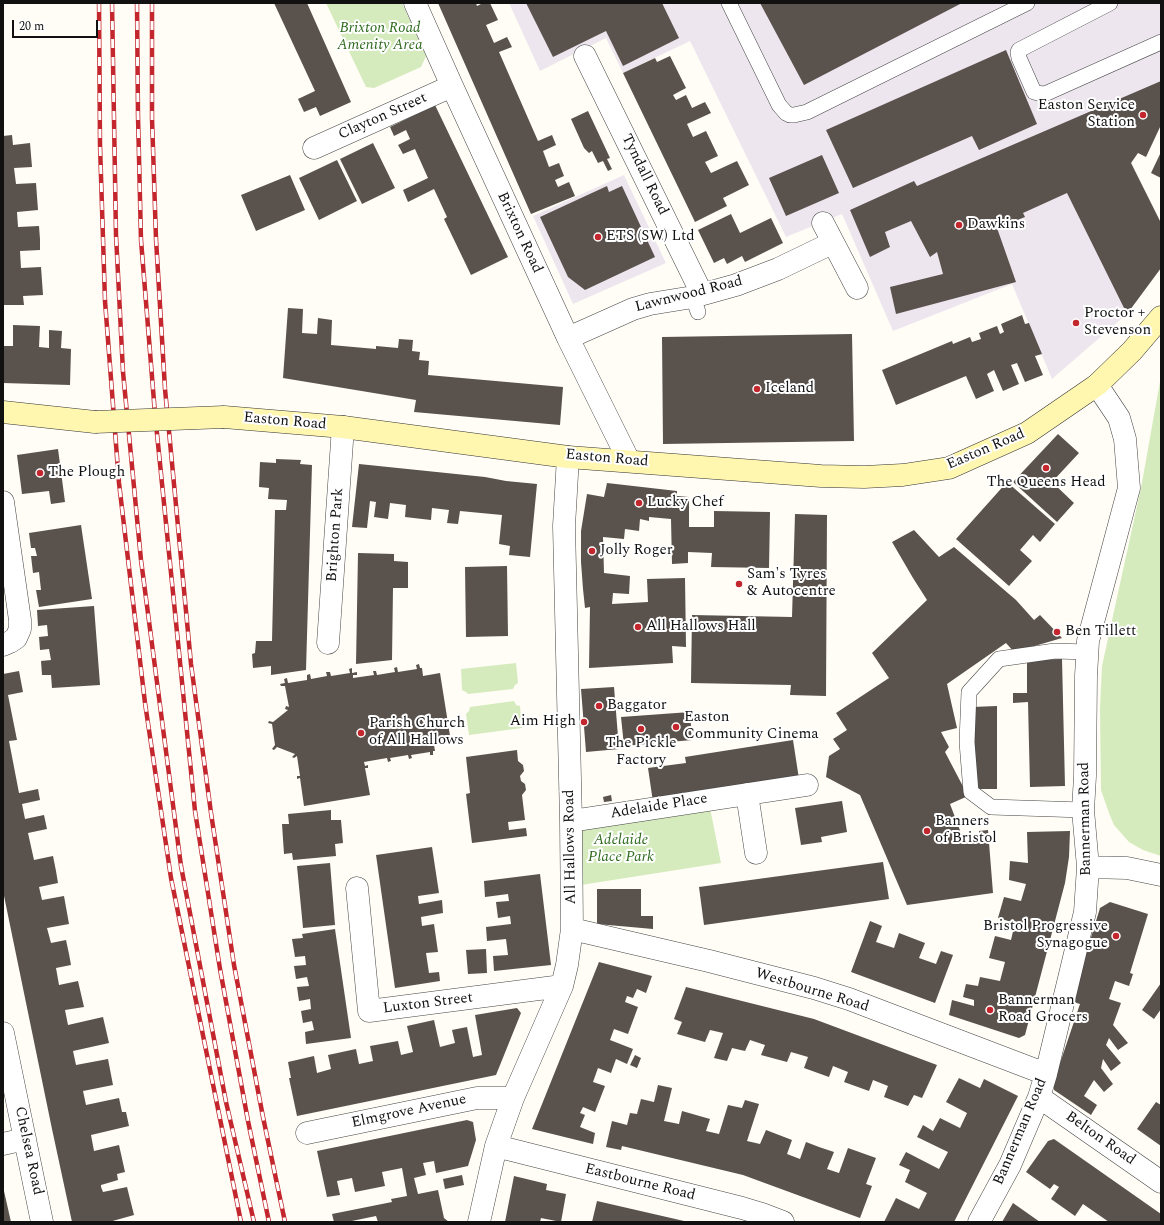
<!DOCTYPE html>
<html>
<head>
<meta charset="utf-8">
<style>
  body { margin:0 }
  #map { position:relative; width:1164px; height:1225px; overflow:hidden; background:#fffdf5; font-family:Spectral,serif }
  canvas { display:block }
  .frame { position:absolute; inset:0; border:4px solid #111; pointer-events:none }
  .scale { position:absolute; left:12px; top:20px; width:86px; height:18px; box-sizing:border-box; border:2px solid #111; border-top:0; padding-left:5px; font-size:12px; line-height:14px; white-space:nowrap; color:#111; -webkit-text-stroke:3px #fff; paint-order:stroke }
</style>
</head>
<body>
<div id="map">
<canvas width="1164" height="1225"></canvas>
<div class="frame"></div>
<div class="scale">20 m</div>
</div>
<script>
const c = document.querySelector('canvas').getContext('2d');
c.lineJoin = 'round';
function fill(path, color) {
  c.fillStyle = color;
  c.fill(path, 'evenodd');
}
function shape(rows) {
  const path = new Path2D();
  for (const r of rows) {
    path.moveTo(r[0], r[1]);
    for (let i = 2; i < r.length; i += 2) path.lineTo(r[i], r[i + 1]);
  }
  return path;
}
function stroke(path, color, width, dash) {
  c.strokeStyle = color;
  c.lineWidth = width;
  c.lineCap = dash ? 'butt' : 'round';
  c.setLineDash(dash || []);
  c.stroke(path);
}
function drawText(font, color, halo, rows, align = 'center') {
  c.font = font + ' Spectral,serif';
  c.lineWidth = 4;
  c.setLineDash([]);
  c.textBaseline = 'middle';
  c.strokeStyle = halo;
  c.fillStyle = color;
  for (const [text, x, y, turn = 0] of rows) {
    c.save();
    c.translate(x, y);
    c.rotate((+turn || 0) * Math.PI / 180);
    c.textAlign = isNaN(turn) ? turn : align;
    if (halo) c.strokeText(text, 0, 0);
    c.fillText(text, 0, 0);
    c.restore();
  }
}
fill(shape([
  [509,3,1161,3,1161,81,1106,105,1134,168,1161,223,1161,268,1127,314,1052,379,1012,284,893,331,842,214,786,237,690,41,623,73,606,38,540,71],
  [624,175,666,263,573,304,533,216]
]), '#eee6ef');
fill(shape([
  [326,3,402,3,426,56,421,67,374,88,366,87],
  [1161,376,1161,856,1143,850,1129,842,1114,825,1109,813,1101,790,1100,708,1102,666,1141,488],
  [516,663,518,683,515,685,513,689,468,694,466,692,462,690,461,669],
  [514,701,516,705,520,706,522,728,469,735,466,714,469,711,470,707],
  [710,808,721,863,581,885,581,827]
]), '#d5ebbd');
fill(shape([
  [274,3,307,3,351,102,320,116,316,107,304,112,298,99,315,91],
  [438,3,476,3,477,6,483,3,490,3,498,20,486,25,494,43,507,37,512,47,499,52,538,141,552,135,556,145,543,151,549,167,559,163,564,176,555,180,558,187,569,182,575,196,531,214],
  [526,3,662,3,679,38,623,66,606,31,553,57],
  [760,3,962,3,804,85],
  [1006,50,1037,124,979,150,972,136,853,188,826,130],
  [670,56,686,88,673,95,676,100,686,95,692,108,705,102,711,113,687,124,693,137,706,131,718,156,705,162,711,173,737,161,749,185,723,198,727,206,695,222,623,73,655,58,657,62],
  [1161,81,1161,125,1146,157,1138,153,1131,163,1161,223,1161,268,1127,314,1067,193,1023,213,1025,217,997,228,1016,282,896,314,890,287,943,274,937,252,930,257,911,221,885,232,890,247,870,257,850,210,914,181,917,186],
  [435,105,508,257,471,275,444,219,447,217,434,189,408,202,403,190,428,178,415,149,403,154,398,145,410,139,406,130,394,136,390,127],
  [588,111,610,158,607,159,612,169,608,171,603,161,598,163,592,151,589,153,584,148,571,119],
  [12,135,13,145,30,143,32,167,14,168,16,184,36,183,38,210,17,212,18,227,39,226,40,239,40,250,20,251,21,268,41,267,43,295,23,296,24,305,3,305,3,136],
  [373,143,395,188,362,204,340,159],
  [1161,152,1161,178,1151,173],
  [822,155,839,193,786,216,769,178],
  [337,160,357,201,319,220,299,178],
  [290,175,305,210,256,231,241,195],
  [607,186,609,192,622,186,655,257,585,290,568,277,540,217],
  [731,214,740,233,771,218,783,243,745,262,742,256,727,264,724,258,714,263,698,230],
  [288,308,303,309,302,333,317,334,318,318,332,320,331,345,376,349,376,346,398,348,399,339,413,340,412,351,420,352,419,360,429,361,428,375,563,387,560,425,414,412,416,400,283,378],
  [1022,315,1025,324,1029,323,1042,354,1035,356,1043,375,1025,382,1017,363,1011,365,1019,384,1003,391,994,370,987,374,994,391,976,399,966,376,896,405,882,370,952,341,953,344,970,337,972,342,981,339,979,333,997,326,1000,334,1004,332,1001,324],
  [13,325,40,326,39,347,49,348,49,330,62,331,61,348,71,349,70,385,3,383,3,346,13,346],
  [852,334,854,441,663,444,662,337],
  [1058,434,1079,453,1052,482,1074,503,1057,522,1013,482],
  [58,449,65,502,51,504,49,491,22,494,17,455],
  [276,459,301,460,300,464,312,465,306,670,271,675,271,666,253,668,252,654,255,653,256,641,272,641,275,510,286,510,287,500,268,499,269,488,259,487,260,462,276,463],
  [359,464,485,477,506,481,537,484,530,557,509,555,510,546,499,544,502,515,460,511,458,524,447,523,449,510,432,508,431,520,405,517,406,505,390,503,388,519,374,517,376,502,370,501,367,528,352,527],
  [1007,482,1055,524,1040,542,1033,535,1020,550,1032,561,1009,586,956,539],
  [607,483,677,491,677,496,689,497,689,527,714,527,714,511,770,512,769,568,711,567,712,553,688,552,688,563,672,564,671,519,649,517,649,521,640,519,639,531,625,529,624,539,603,537,604,573,630,576,629,594,613,593,612,604,648,602,647,579,685,578,686,647,672,646,673,663,589,668,590,607,585,608,583,589,581,562,581,531,587,494,604,497],
  [795,514,827,515,826,696,790,695,791,685,691,683,692,615,792,617],
  [81,525,92,599,39,607,36,590,41,590,39,572,33,573,31,556,37,556,35,548,31,548,29,533],
  [914,530,939,557,954,547,1016,600,1034,620,1040,615,1062,638,1014,652,1006,643,947,684,957,728,941,732,949,747,945,752,968,796,950,804,964,841,980,840,979,831,988,830,993,893,907,905,860,795,826,777,829,756,840,749,833,739,847,730,836,713,889,678,872,653,927,600,913,578,892,542],
  [358,553,394,554,394,561,408,562,408,588,393,588,392,660,356,664],
  [507,566,508,636,466,637,465,567],
  [94,606,100,685,52,688,51,675,42,675,41,661,51,660,49,649,40,650,39,637,48,636,47,625,38,626,37,610],
  [1062,659,1065,786,1030,787,1028,702,1013,703,1013,693,1027,693,1027,660],
  [419,664,420,668,422,668,423,676,440,673,451,742,434,745,435,751,433,751,433,755,430,755,430,752,411,755,412,758,409,759,408,755,390,758,391,761,388,762,387,758,364,762,365,766,368,765,368,768,365,768,370,795,304,806,300,778,297,779,297,776,300,776,297,756,294,758,292,757,295,754,277,747,274,750,272,749,275,745,272,724,268,723,269,721,273,722,288,710,285,709,286,706,289,707,285,686,281,686,280,684,285,683,284,679,287,678,288,683,307,680,307,675,310,674,311,679,327,676,326,672,330,672,331,676,350,673,349,669,352,668,352,673,357,672,357,675,353,675,353,678,374,675,373,671,376,671,377,675,395,672,394,668,397,667,398,672,417,669,416,665],
  [19,671,23,692,8,695,17,740,9,741,19,793,38,789,40,800,22,804,25,819,44,815,47,829,28,833,34,860,53,856,56,871,58,883,39,887,42,900,64,896,69,924,47,928,51,943,66,940,69,954,71,965,56,968,59,985,78,981,84,1007,65,1010,68,1025,103,1017,109,1043,73,1051,76,1065,108,1059,113,1085,83,1091,86,1105,119,1098,122,1112,126,1112,129,1126,91,1135,94,1151,119,1145,125,1172,117,1174,118,1180,101,1185,101,1187,103,1192,127,1187,134,1215,109,1222,72,1222,52,1129,3,891,3,674],
  [614,687,619,749,586,752,581,689],
  [997,706,997,789,972,789,972,707],
  [690,712,692,740,624,746,621,717],
  [793,740,799,779,653,802,648,768,686,763,685,757],
  [517,750,518,761,523,765,524,771,520,776,521,781,525,784,526,790,522,795,525,820,508,822,509,830,526,828,527,836,472,843,466,794,470,793,466,757],
  [611,795,612,801,604,802,603,797],
  [842,801,847,832,821,837,822,842,801,845,795,808],
  [331,810,331,820,341,820,343,843,335,844,336,856,293,860,292,853,284,854,282,824,289,824,288,814],
  [1070,831,1069,857,1065,883,1025,1035,1019,1038,949,1015,952,1000,974,1006,974,1000,963,997,966,984,978,986,980,977,1000,981,1005,962,989,958,995,936,1011,940,1015,923,998,918,1004,897,1021,901,1026,884,1009,880,1010,861,1028,863,1027,832],
  [432,847,439,893,418,896,419,904,442,900,443,913,421,917,422,926,434,924,438,952,426,953,429,973,439,972,440,981,395,988,376,855],
  [883,862,889,899,704,925,699,887],
  [330,863,335,925,303,928,297,866],
  [540,874,551,965,494,971,493,956,508,955,506,939,487,941,486,927,511,924,510,916,498,918,496,902,509,901,508,894,485,897,484,881],
  [597,889,641,889,641,916,653,916,653,929,597,924],
  [1110,902,1148,914,1130,973,1133,974,1129,986,1115,981,1109,999,1121,1003,1113,1025,1128,1043,1118,1050,1109,1038,1106,1045,1121,1063,1111,1071,1103,1059,1101,1068,1113,1084,1104,1092,1094,1080,1084,1096,1097,1105,1091,1115,1054,1090,1053,1082,1057,1072,1080,1004,1070,1001,1085,957,1100,908],
  [870,921,882,926,876,942,894,948,899,933,925,943,919,958,936,964,941,951,953,955,935,1003,851,972],
  [335,929,351,1038,306,1044,305,1032,314,1030,312,1021,303,1023,301,1011,311,1009,310,999,299,1001,297,987,309,986,307,977,296,979,294,966,306,965,305,956,295,957,292,939,303,938,302,934],
  [486,949,487,973,468,974,466,950],
  [599,962,652,976,646,993,637,989,633,998,627,996,625,1002,638,1007,628,1034,614,1029,610,1040,633,1049,627,1064,616,1059,611,1073,598,1068,593,1082,605,1086,595,1112,583,1107,580,1113,585,1115,580,1127,595,1133,593,1144,532,1129],
  [1161,983,1161,1009,1154,1019,1142,1010],
  [686,987,814,1019,937,1065,922,1098,914,1095,908,1106,884,1097,888,1086,873,1080,869,1091,844,1082,848,1072,833,1066,829,1077,804,1068,808,1057,791,1052,787,1062,761,1055,765,1045,750,1040,745,1051,732,1048,727,1061,714,1058,723,1033,710,1030,705,1042,677,1034,682,1022,674,1019],
  [517,1008,521,1013,496,1075,297,1116,289,1078,291,1078,288,1062,314,1056,317,1073,331,1069,328,1055,356,1049,359,1064,373,1061,370,1046,398,1041,401,1055,413,1052,407,1026,434,1020,440,1047,455,1043,452,1030,467,1027,473,1057,482,1055,475,1015],
  [635,1055,641,1058,637,1068,630,1065],
  [959,1078,980,1088,984,1079,1018,1096,954,1222,884,1222,896,1198,919,1209,927,1193,905,1182,910,1170,899,1165,906,1152,939,1169,948,1152,917,1137,923,1125,933,1131,940,1118,960,1128,967,1113,946,1102],
  [658,1085,672,1088,664,1121,679,1124,682,1111,710,1119,706,1131,719,1134,728,1105,742,1108,745,1100,759,1104,747,1141,760,1144,766,1130,792,1140,787,1154,800,1159,806,1142,819,1147,834,1152,827,1169,839,1173,848,1148,876,1158,866,1184,872,1186,860,1218,743,1175,622,1146,621,1150,606,1147,612,1121,627,1125,630,1113,637,1114,641,1099,654,1102],
  [1156,1102,1161,1105,1161,1146,1137,1129],
  [467,1120,473,1122,476,1140,468,1166,436,1173,434,1161,423,1163,426,1175,414,1178,418,1194,438,1190,444,1218,449,1222,378,1222,376,1216,347,1222,334,1222,332,1214,392,1202,391,1199,407,1196,402,1168,382,1172,385,1186,355,1192,352,1178,337,1181,340,1195,327,1197,317,1151],
  [1054,1139,1161,1214,1161,1222,1109,1222,1083,1204,1075,1216,1051,1199,1059,1187,1054,1184,1050,1189,1026,1172,1048,1141],
  [462,1175,464,1185,445,1189,443,1179],
  [514,1176,547,1184,546,1190,566,1194,561,1222,541,1218,540,1222,505,1222],
  [3,1191,4,1191,11,1222,3,1222],
  [597,1201,684,1221,684,1222,592,1222],
  [1013,1203,1040,1222,1002,1222]
]), '#5a524d');
const lane = shape([
  [729,3,779,105,786,113,790,115,794,115,807,112,1027,3],
  [1110,3,1019,50,1018,52,1019,58,1034,92,1042,94,1047,93,1161,42],
  [693,297,698,312],
  [1083,810,991,807,971,792,967,742,969,692,999,659,1055,651,1088,652]
]);
const street = shape([
  [415,3,452,86,568,338,629,461],
  [585,56,702,294],
  [314,148,452,86],
  [823,223,857,288],
  [568,338,633,309,650,304,693,297,736,285,778,269,832,243],
  [3,502,20,620,20,629,16,638,10,642,3,645],
  [328,643,343,427],
  [747,794,756,853],
  [571,821,807,785],
  [1088,867,1127,868,1161,875],
  [357,888,369,1011,562,986],
  [572,929,709,961,814,988,849,999,1046,1074],
  [3,1033,42,1222],
  [1039,1097,1161,1182],
  [307,1133,477,1098,513,1098],
  [3,1144,25,1139],
  [496,1146,742,1208,762,1214,783,1222],
  [479,1222,496,1146,513,1098,562,986,567,965,572,929,571,821,564,526,568,457],
  [979,1222,1010,1165,1039,1097,1046,1074,1085,912,1088,867,1083,810,1085,776,1086,676,1088,641,1129,488,1125,439,1119,418,1097,385]
]);
const secondary = shape([
  [3,412,95,422],
  [224,417,343,427,568,457,821,476,864,477,903,475,949,468,1027,433,1097,385,1132,351,1161,317]
]);
stroke(lane, '#444', 16);
stroke(street, '#444', 23);
stroke(secondary, '#333', 23);
stroke(lane, '#fff', 15);
stroke(street, '#fff', 22);
stroke(secondary, '#fff6b0', 22);
const rail = shape([
  [99,3,100,145,105,301,119,483,145,703,171,878,241,1222],
  [112,3,116,235,123,372,141,560,181,866,226,1102,254,1222],
  [137,3,138,116,141,240,155,414,195,811,220,969,248,1121,269,1222],
  [152,3,152,118,156,239,165,389,191,664,211,813,234,965,263,1117,285,1222]
]);
stroke(rail, '#c4262e', 4.5);
stroke(rail, '#fff', 3, [9]);
const secondaryBridge = shape([
  [95,422,224,417]
]);
stroke(secondaryBridge, '#333', 23, []);
stroke(secondaryBridge, '#fff6b0', 22);
for (const [x, y, r, color] of [
  [1143,115,4,"#c4262e"],
  [959,225,4,"#c4262e"],
  [598,237,4,"#c4262e"],
  [1076,323,4,"#c4262e"],
  [757,389,4,"#c4262e"],
  [1046,468,4,"#c4262e"],
  [40,473,4,"#c4262e"],
  [639,503,4,"#c4262e"],
  [592,551,4,"#c4262e"],
  [739,584,4,"#c4262e"],
  [638,627,4,"#c4262e"],
  [1057,632,4,"#c4262e"],
  [599,706,4,"#c4262e"],
  [584,722,4,"#c4262e"],
  [676,727,4,"#c4262e"],
  [641,729,4,"#c4262e"],
  [361,733,4,"#c4262e"],
  [927,831,4,"#c4262e"],
  [1116,936,4,"#c4262e"],
  [990,1010,4,"#c4262e"]
]) {
  const dot = new Path2D();
  dot.arc(x, y, r, 0, 2 * Math.PI);
  c.fillStyle = color;
  c.fill(dot);
  stroke(dot, '#fff', 1.5);
}
drawText('italic 15px', '#2f6b1f', '#fff', [
  ["Brixton Road",380,29],
  ["Amenity Area",380,46],
  ["Adelaide",621,841],
  ["Place Park",621,858]
]);
drawText('15px', '#111', '#fff', [
  ["Easton Service",1135,106,"right"],
  ["Station",1135,123,"right"],
  ["Dawkins",967,225],
  ["ETS (SW) Ltd",606,237],
  ["Proctor +",1084,314],
  ["Stevenson",1084,331],
  ["Iceland",765,389],
  ["The Plough",48,473],
  ["The Queens Head",1046,483,"center"],
  ["Lucky Chef",647,503],
  ["Jolly Roger",600,551],
  ["Sam's Tyres",747,575],
  ["& Autocentre",747,592],
  ["All Hallows Hall",646,627],
  ["Ben Tillett",1065,632],
  ["Baggator",607,706],
  ["Easton",684,718],
  ["Community Cinema",684,735],
  ["Aim High",576,722,"right"],
  ["Parish Church",369,724],
  ["of All Hallows",369,741],
  ["The Pickle",641,744,"center"],
  ["Factory",641,761,"center"],
  ["Banners",935,822],
  ["of Bristol",935,839],
  ["Bristol Progressive",1108,927,"right"],
  ["Synagogue",1108,944,"right"],
  ["Bannerman",998,1001],
  ["Road Grocers",998,1018]
], 'left');
drawText('15px', '#111', '#fff', [
  ["Clayton Street",383,117,-24],
  ["Tyndall Road",644,175,64],
  ["Brixton Road",519,233,65],
  ["Lawnwood Road",689,295,-14],
  ["Easton Road",285,422,5],
  ["Easton Road",986,450,-23],
  ["Easton Road",607,459,5],
  ["Brighton Park",336,535,-86],
  ["Adelaide Place",659,807,-9],
  ["Bannerman Road",1086,819,-91],
  ["All Hallows Road",571,847,-91],
  ["Westbourne Road",812,991,17],
  ["Luxton Street",428,1004,-7],
  ["Elmgrove Avenue",409,1112,-12],
  ["Bannerman Road",1021,1132,-67],
  ["Belton Road",1100,1139,35],
  ["Chelsea Road",28,1151,78],
  ["Eastbourne Road",640,1183,14]
]);
</script>
</body>
</html>
